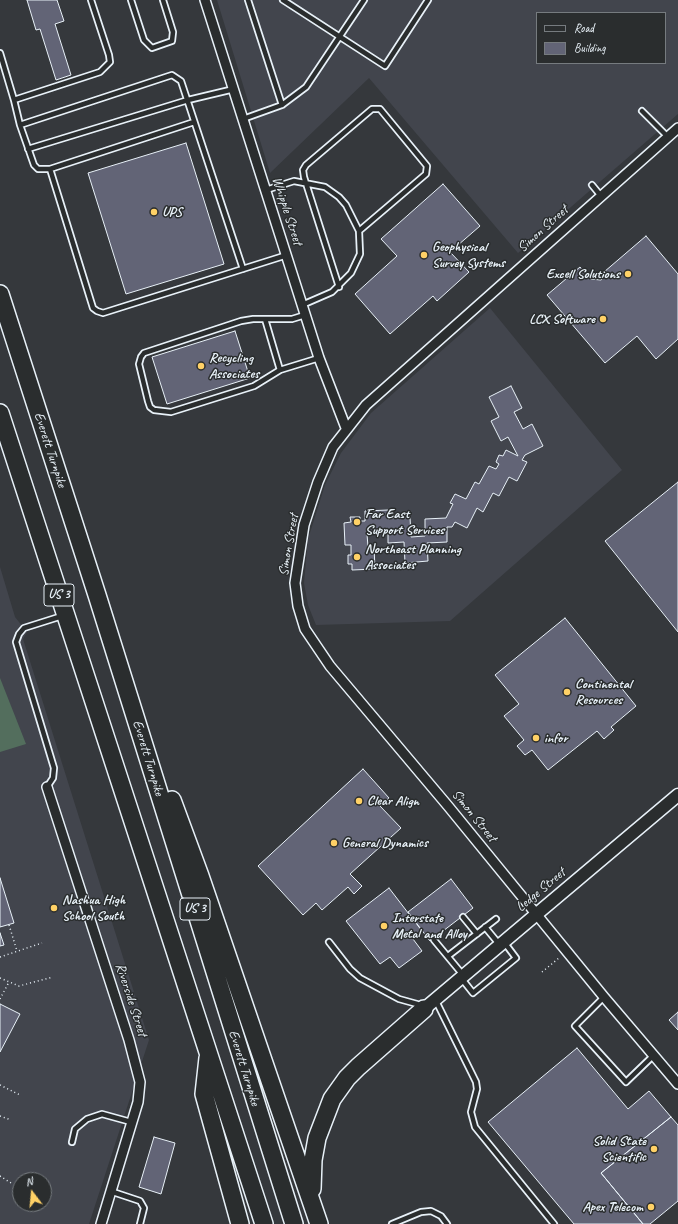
<!DOCTYPE html>
<html>
<head>
<meta charset="utf-8">
<style>
  body { margin:0 }
  #map { position:relative; width:678px; height:1224px; overflow:hidden; background:#35383c; font-family:Caveat,sans-serif }
  canvas { display:block }
  .legend { position:absolute; left:536px; top:12px; width:130px; height:52px; box-sizing:border-box; background:#2a2d2e; border:1px solid #767b7f; margin:0; padding:5px 7px; list-style:none; font-size:12px; color:#e8f1f8 }
  .legend li { display:flex; align-items:center; gap:8px; height:20px }
  .legend b { width:20px; border:1px solid #767b7f }
  .north { position:absolute; left:12px; top:1172px; width:40px; height:40px; box-sizing:border-box; background:#2a2d2e; border:1px solid #767b7f; border-radius:50%; rotate:344deg; font-size:11px; font-weight:700; line-height:16px; text-align:center; color:#e8f1f8 }
  .north::after { content:''; display:block; margin:auto; width:14px; height:18px; background:#ffd166; clip-path:polygon(50% 0,100% 100%,50% 72%,0 100%) }
</style>
</head>
<body>
<div id="map">
<canvas width="678" height="1224"></canvas>
<ul class="legend">
<li><b style="height:5px;background:#2a2d2e"></b>Road</li>
<li><b style="height:11px;background:#626476"></b>Building</li>
</ul>
<div class="north">N</div>
</div>
<script>
const c = document.querySelector('canvas').getContext('2d');
c.lineJoin = 'round';
function fill(path, color) {
  c.fillStyle = color;
  c.fill(path, 'evenodd');
}
function shape(rows) {
  const path = new Path2D();
  for (const r of rows) {
    path.moveTo(r[0], r[1]);
    for (let i = 2; i < r.length; i += 2) path.lineTo(r[i], r[i + 1]);
  }
  return path;
}
function stroke(path, color, width, dash) {
  c.strokeStyle = color;
  c.lineWidth = width;
  c.lineCap = dash ? 'butt' : 'round';
  c.setLineDash(dash || []);
  c.stroke(path);
}
function drawText(font, color, halo, rows, align = 'center') {
  c.font = font + ' Caveat,sans-serif';
  c.lineWidth = 3;
  c.setLineDash([]);
  c.textBaseline = 'middle';
  c.strokeStyle = halo;
  c.fillStyle = color;
  for (const [text, x, y, turn = 0] of rows) {
    c.save();
    c.translate(x, y);
    c.rotate((+turn || 0) * Math.PI / 180);
    c.textAlign = isNaN(turn) ? turn : align;
    if (halo) c.strokeText(text, 0, 0);
    c.fillText(text, 0, 0);
    c.restore();
  }
}
fill(shape([
  [217,0,678,0,678,114,518,253,369,78,270,173],
  [537,13,665,13,665,63,537,63],
  [490,308,622,470,450,621,316,625,308,605,304,583,308,539,325,485,341,453,371,413],
  [0,567,15,617,27,632,23,639,149,1040,89,1224,0,1224],
  [20,1180,44,1180,44,1204,20,1204]
]), '#42454d');
fill(shape([
  [0,678,26,744,0,752]
]), '#536e5d');
const building = shape([
  [27,0,57,0,64,21,55,24,71,75,56,80,40,29,36,30,27,0],
  [186,143,224,264,126,294,88,173,186,143],
  [443,184,480,226,450,252,469,272,437,301,433,296,390,334,355,294,397,256,381,239,443,184],
  [646,236,678,274,678,339,656,359,637,336,605,363,547,295,580,267,590,279,601,280,607,275,604,272,646,236],
  [235,331,250,378,167,404,152,357,235,331],
  [511,386,522,408,514,412,523,429,532,424,543,446,525,455,522,460,527,462,517,481,509,477,499,496,493,493,483,512,477,508,467,528,455,522,452,527,447,527,447,542,427,543,428,561,405,563,404,542,388,543,388,533,367,534,368,547,374,547,375,569,352,570,352,564,348,564,348,555,351,555,351,545,345,545,344,523,351,522,350,517,360,517,360,521,365,521,365,511,388,510,388,519,395,518,395,515,402,514,402,518,410,517,411,537,425,536,425,519,446,518,453,504,450,503,455,494,466,499,475,482,479,484,489,466,496,469,499,464,496,462,499,455,503,456,506,450,518,456,508,437,501,441,491,421,499,417,489,397,511,386],
  [678,482,678,632,605,541,678,482],
  [565,618,636,706,611,727,614,730,604,739,597,731,548,770,532,750,525,755,517,746,524,740,504,716,519,704,495,675,565,618],
  [363,769,389,798,380,806,401,828,350,874,362,886,354,894,348,887,322,910,316,903,303,915,258,866,363,769],
  [0,878,14,923,0,927,0,878],
  [451,879,473,908,430,941,408,912,451,879],
  [389,888,422,931,413,939,422,951,399,968,390,957,380,964,346,921,389,888],
  [0,933,4,945,0,946,0,933],
  [0,1004,20,1014,0,1052,0,1004],
  [678,1012,678,1030,669,1020,678,1012],
  [577,1048,628,1109,649,1091,671,1117,601,1173,643,1224,574,1224,488,1122,577,1048],
  [671,1117,678,1125,678,1201,650,1224,643,1224,601,1173,671,1117],
  [154,1137,175,1143,161,1194,139,1187,154,1137]
]);
fill(building, '#626476');
stroke(building, '#e8f1f8', 1);
const service = shape([
  [131,0,144,40,152,48,172,41,173,32,163,0],
  [248,0,282,105],
  [283,0,385,66,428,0],
  [0,53,14,100,100,72,110,62,109,55,91,0],
  [14,100,20,125],
  [642,111,668,137],
  [243,119,282,105,306,87,364,0],
  [194,122,50,169,38,169,34,165,20,125,172,75,181,81,243,269],
  [28,149,188,100,234,89],
  [50,169,93,308,97,311,103,313,287,255],
  [592,185,601,196],
  [266,190,294,181,325,187,339,197,346,205,359,231,360,254,351,273,332,292,302,305],
  [339,287,304,177,303,170,306,165,372,109,380,109,427,166,426,174,359,231],
  [305,315,292,319,253,319,241,321,144,353,141,357,139,364,148,401,150,407,154,410,171,412,254,386,280,370,319,358],
  [265,319,280,370],
  [47,787,53,778,54,768,16,642,19,634,24,628,62,616],
  [463,917,477,934],
  [485,927,499,944],
  [434,940,463,975],
  [329,942,350,969,360,978,399,999,417,1004,422,1007],
  [448,956,496,919],
  [462,979,473,993,516,958,504,942],
  [604,997,575,1026,626,1082,654,1055],
  [436,1001,476,1082,477,1089,471,1112,475,1127,554,1224],
  [72,1142,75,1129,87,1119,102,1114,131,1122],
  [110,1191,140,1201,144,1208,140,1224],
  [392,1224,421,1212,431,1211,441,1216,447,1224]
]);
const minor = shape([
  [205,0,319,358,346,428],
  [678,128,366,405,333,447,318,482,304,525,295,583,298,606,305,629,330,666,448,806,604,997,678,1084],
  [47,787,129,1040,140,1082,138,1102,101,1224]
]);
const tertiary = shape([
  [424,1009,678,795]
]);
const motorway = shape([
  [0,294,97,595,294,1224],
  [0,413,264,1224],
  [172,800,200,876,319,1224],
  [208,1058,204,1094,240,1224],
  [312,1189,313,1160,317,1138,332,1099,347,1078,358,1067,424,1009]
]);
stroke(service, '#e8f1f8', 8);
stroke(minor, '#e8f1f8', 12);
stroke(tertiary, '#e8f1f8', 15);
stroke(motorway, '#e8f1f8', 20);
stroke(shape([
  [9,925,17,951],
  [0,957,42,943],
  [542,972,559,958],
  [0,978,19,986,53,977],
  [0,999,9,982],
  [0,1085,20,1095],
  [0,1116,11,1120],
  [0,1176,11,1183]
]), '#e8f1f8', 1.5, [1, 3]);
stroke(service, '#2a2d2e', 4.5);
stroke(minor, '#2a2d2e', 9);
stroke(tertiary, '#2a2d2e', 12);
stroke(motorway, '#2a2d2e', 17);
for (const [x, y, r, color] of [
  [154,212,4,"#ffd166"],
  [424,255,4,"#ffd166"],
  [628,274,4,"#ffd166"],
  [603,319,4,"#ffd166"],
  [201,366,4,"#ffd166"],
  [357,522,4,"#ffd166"],
  [357,557,4,"#ffd166"],
  [567,692,4,"#ffd166"],
  [536,738,4,"#ffd166"],
  [359,801,4,"#ffd166"],
  [334,843,4,"#ffd166"],
  [54,908,4,"#ffd166"],
  [384,926,4,"#ffd166"],
  [654,1149,4,"#ffd166"],
  [651,1207,4,"#ffd166"]
]) {
  const dot = new Path2D();
  dot.arc(x, y, r, 0, 2 * Math.PI);
  c.fillStyle = color;
  c.fill(dot);
  stroke(dot, '#2a2d2e', 1.5);
}
for (const [x, y, w] of [
  [59,595,30],
  [195,909,30]
]) {
  const box = new Path2D();
  box.roundRect(x - w / 2, y - 11, w, 22, 3);
  c.fillStyle = '#2a2d2e';
  c.fill(box);
  stroke(box, '#e8f1f8', 1);
}
drawText('bold 13px', '#e8f1f8', null, [
  ["US 3",59,595],
  ["US 3",195,909]
]);
drawText('14px', '#e8f1f8', '#2a2d2e', [
  ["Whipple Street",287,211,72],
  ["Simon Street",543,229,-42],
  ["Everett Turnpike",50,450,72],
  ["Simon Street",289,545,-80],
  ["Everett Turnpike",148,758,73],
  ["Simon Street",474,816,51],
  ["Ledge Street",541,890,-40],
  ["Riverside Street",131,1000,72],
  ["Everett Turnpike",244,1068,73]
]);
drawText('bold 14px', '#e8f1f8', '#2a2d2e', [
  ["UPS",162,212],
  ["Geophysical",432,247],
  ["Survey Systems",432,263],
  ["Excell Solutions",620,274,"right"],
  ["LCX Software",595,319,"right"],
  ["Recycling",209,358],
  ["Associates",209,374],
  ["Far East",365,514],
  ["Support Services",365,530],
  ["Northeast Planning",365,549],
  ["Associates",365,565],
  ["Continental",575,684],
  ["Resources",575,700],
  ["infor",544,738],
  ["Clear Align",367,801],
  ["General Dynamics",342,843],
  ["Nashua High",62,900],
  ["School South",62,916],
  ["Interstate",392,918],
  ["Metal and Alloy",392,934],
  ["Solid State",646,1141,"right"],
  ["Scientific",646,1157,"right"],
  ["Apex Telecom",643,1207,"right"]
], 'left');
</script>
</body>
</html>
